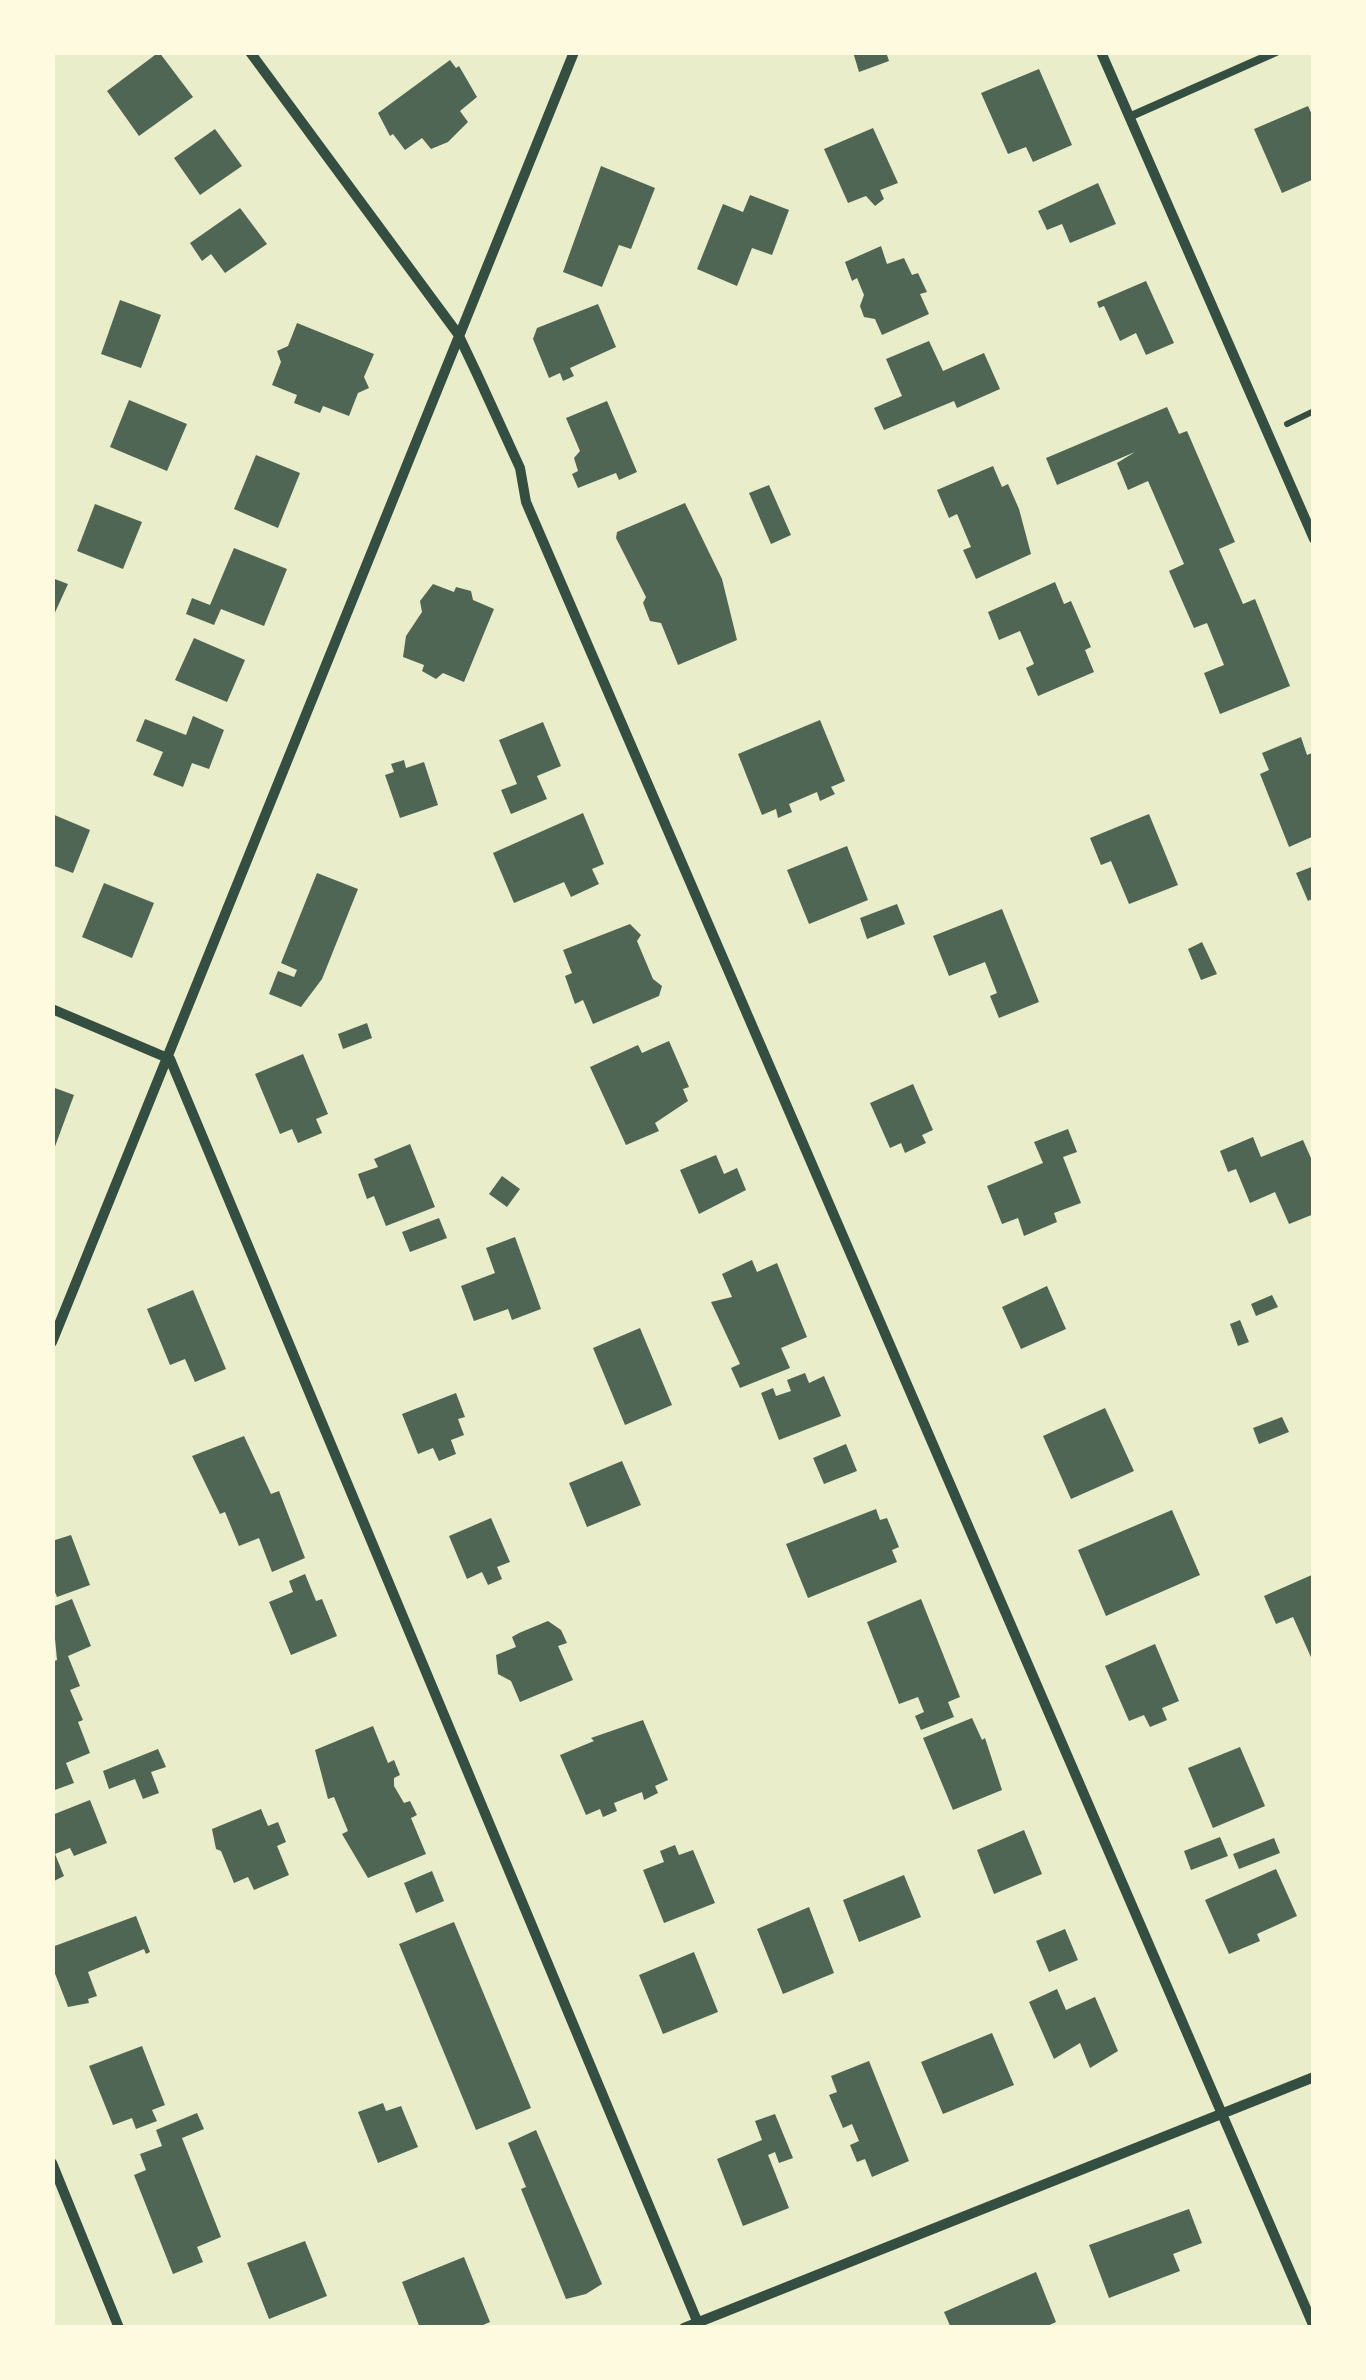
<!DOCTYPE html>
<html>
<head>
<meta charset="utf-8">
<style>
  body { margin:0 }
  #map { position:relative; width:1366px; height:2380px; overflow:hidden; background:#e9edc9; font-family:Manrope,sans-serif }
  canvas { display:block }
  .frame { position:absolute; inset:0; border:55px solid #fefae0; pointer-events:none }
</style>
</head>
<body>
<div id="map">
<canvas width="1366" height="2380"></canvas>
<div class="frame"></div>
</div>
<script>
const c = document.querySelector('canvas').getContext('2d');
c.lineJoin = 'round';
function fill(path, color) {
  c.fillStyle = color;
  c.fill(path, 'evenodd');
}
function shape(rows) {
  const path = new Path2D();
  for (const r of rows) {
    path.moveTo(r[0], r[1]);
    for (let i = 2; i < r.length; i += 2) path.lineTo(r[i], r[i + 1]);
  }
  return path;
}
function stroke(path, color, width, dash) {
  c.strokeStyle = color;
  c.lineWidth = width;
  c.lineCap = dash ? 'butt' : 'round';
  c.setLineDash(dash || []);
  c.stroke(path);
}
fill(shape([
  [159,52,193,97,139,136,107,91],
  [853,52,886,52,889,61,859,72],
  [450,60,456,68,459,66,477,97,460,111,468,122,448,142,431,149,422,138,405,150,393,134,390,136,378,113],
  [1039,69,1072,145,1033,162,1026,147,1008,154,981,93],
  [1308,106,1314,119,1314,179,1282,193,1254,129],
  [873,128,898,183,880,190,884,199,875,206,866,196,848,203,824,149],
  [215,129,242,166,200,195,174,158],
  [601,166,655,188,631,249,619,245,602,287,563,272],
  [1098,183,1116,224,1070,243,1062,224,1047,230,1038,211],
  [750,195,789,210,772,255,752,248,737,286,697,269,723,204,743,212],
  [240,208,267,244,225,273,211,254,202,261,190,243],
  [881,246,887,264,904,258,912,275,918,273,927,292,920,294,929,314,882,335,875,319,864,317,860,306,864,295,857,278,852,281,845,262],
  [1146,281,1174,343,1146,355,1136,333,1120,341,1104,306,1099,308,1097,302],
  [120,300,161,315,141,368,101,354],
  [598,304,616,347,570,368,574,376,563,381,560,373,549,378,533,339,537,328],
  [297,323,374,354,364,377,369,388,358,393,349,416,323,406,320,413,294,403,297,395,272,385,281,362,277,351,288,346],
  [929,341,943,371,984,353,1000,389,957,408,954,401,884,430,874,408,902,396,886,359],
  [129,400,187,424,167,471,110,447],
  [607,401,637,472,619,480,616,473,578,488,572,474,578,471,574,458,580,451,566,418],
  [1167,407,1179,434,1187,431,1235,542,1219,549,1243,604,1255,599,1290,686,1220,714,1204,673,1224,665,1207,623,1194,628,1169,571,1184,564,1148,481,1128,490,1117,463,1135,452,1057,485,1046,458],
  [256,455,300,473,278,528,234,509],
  [993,466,1002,487,1008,484,1019,509,1031,554,976,579,963,550,971,547,957,514,949,518,937,490],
  [769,485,791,535,771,544,749,493],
  [685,503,722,579,737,640,678,665,661,623,650,621,643,603,646,597,616,538,617,532],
  [95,504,142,522,123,569,77,551],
  [234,548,287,569,264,626,221,609,214,625,186,614,192,598,210,605],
  [52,578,68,584,52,619],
  [1055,582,1064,604,1071,601,1091,647,1085,650,1094,672,1038,696,1026,668,1034,664,1020,631,999,640,988,612],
  [433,584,454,592,456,587,471,591,473,600,494,609,464,682,443,673,436,679,422,671,424,665,403,657,406,636,422,612,420,601],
  [194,638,245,660,227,702,175,680],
  [193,716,224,730,209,769,192,763,183,787,153,775,163,752,136,741,145,719,186,735],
  [820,720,845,781,831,787,835,794,820,801,817,792,789,804,792,812,778,818,776,809,762,815,738,754],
  [543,722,561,766,537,776,547,799,511,814,501,790,517,784,499,740],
  [1301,737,1307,755,1314,752,1314,836,1289,847,1260,774,1269,770,1262,753],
  [404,760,406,768,424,762,438,805,400,818,385,775,394,772,391,764],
  [583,813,604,864,592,869,599,884,571,897,564,882,514,903,493,853],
  [52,814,90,830,73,873,52,865],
  [1149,814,1178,885,1129,904,1111,861,1101,865,1090,838],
  [847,846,868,900,809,924,787,870],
  [1314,866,1314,898,1308,901,1296,873],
  [317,873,358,889,322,979,301,1007,269,994,278,971,294,977,297,970,281,963],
  [104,883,154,903,132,958,82,937],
  [897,904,905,924,867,939,860,918],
  [1002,909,1039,1002,999,1018,990,996,997,993,985,962,949,976,933,936],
  [630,924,641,935,637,941,653,979,662,986,659,996,593,1024,583,1000,575,1004,565,976,572,973,563,950],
  [1202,942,1217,974,1201,980,1188,949],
  [367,1023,372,1038,343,1049,338,1034],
  [669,1041,689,1087,683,1089,688,1101,655,1123,659,1131,626,1145,590,1067,638,1045,642,1053],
  [303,1054,328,1114,316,1119,322,1133,298,1143,292,1129,280,1134,255,1074],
  [913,1084,933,1130,922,1135,926,1143,905,1153,901,1143,890,1148,870,1103],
  [52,1087,74,1095,53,1152,52,1152],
  [1068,1129,1077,1152,1063,1157,1081,1203,1054,1213,1057,1222,1024,1236,1018,1218,1002,1224,987,1186,1043,1163,1034,1142],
  [1253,1137,1261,1157,1303,1140,1314,1165,1314,1214,1289,1224,1275,1192,1250,1203,1236,1169,1228,1172,1220,1151],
  [410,1144,435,1207,386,1226,374,1196,367,1199,358,1174,378,1167,374,1159],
  [716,1155,724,1174,737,1168,746,1190,699,1214,680,1170],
  [502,1176,520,1189,507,1207,489,1194],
  [439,1218,447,1238,410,1252,402,1232],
  [515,1237,541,1309,512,1320,508,1309,474,1321,461,1286,495,1273,486,1248],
  [752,1260,757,1272,777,1263,807,1337,781,1348,790,1368,740,1388,731,1368,740,1364,711,1302,732,1297,722,1274],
  [1047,1286,1066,1329,1021,1349,1002,1307],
  [193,1290,226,1369,195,1382,185,1359,170,1365,147,1309],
  [1272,1295,1278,1307,1256,1316,1251,1304],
  [1240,1320,1249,1342,1238,1346,1230,1324],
  [640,1328,672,1405,625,1425,593,1348],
  [805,1373,809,1383,824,1376,841,1416,779,1440,761,1393,773,1388,776,1396,791,1391,787,1380],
  [456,1393,465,1417,458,1419,464,1435,451,1440,456,1454,439,1461,433,1448,418,1454,402,1414],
  [1105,1408,1134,1471,1071,1499,1043,1436],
  [1282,1417,1289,1432,1259,1444,1253,1428],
  [244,1436,271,1494,279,1491,305,1558,272,1572,259,1538,239,1546,225,1512,220,1514,192,1456],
  [846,1444,857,1471,824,1484,813,1458],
  [622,1461,641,1505,587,1527,569,1483],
  [876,1509,880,1520,887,1518,899,1547,892,1550,897,1562,808,1598,786,1544],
  [1172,1510,1200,1575,1106,1616,1078,1550],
  [491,1518,510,1562,497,1567,502,1579,488,1585,482,1572,467,1579,449,1536],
  [71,1535,90,1585,57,1597,52,1585,52,1541],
  [305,1574,316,1601,322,1599,337,1636,291,1655,269,1602,293,1592,289,1581],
  [1314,1574,1314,1664,1293,1617,1276,1624,1264,1596],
  [72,1599,91,1646,68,1656,80,1686,70,1690,83,1720,78,1722,90,1753,66,1763,74,1783,52,1791,52,1662,57,1660,52,1607],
  [921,1599,960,1697,948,1702,954,1717,921,1730,915,1716,924,1712,918,1697,899,1704,867,1622],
  [548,1621,561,1630,567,1643,558,1646,573,1680,520,1702,511,1681,498,1674,496,1655,516,1647,512,1637,519,1633],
  [1155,1644,1179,1701,1162,1708,1167,1720,1150,1727,1144,1715,1129,1721,1105,1666],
  [972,1718,982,1740,985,1738,1002,1790,953,1810,923,1738],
  [643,1720,668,1780,655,1786,658,1793,644,1800,642,1792,614,1803,617,1811,603,1817,600,1809,586,1815,560,1755,594,1741,591,1738],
  [373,1726,388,1763,394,1760,400,1775,394,1778,394,1786,404,1803,410,1801,417,1815,411,1818,426,1854,368,1878,342,1834,348,1831,334,1797,328,1799,315,1750],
  [1240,1747,1265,1806,1213,1828,1188,1768],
  [158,1749,166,1767,151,1772,159,1793,143,1799,135,1779,109,1789,103,1771],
  [90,1800,107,1843,74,1856,70,1848,55,1854,64,1876,52,1882,52,1815],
  [261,1809,268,1826,278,1822,286,1842,277,1846,289,1875,254,1890,248,1877,234,1883,221,1851,216,1849,212,1829],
  [1024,1830,1042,1874,994,1894,977,1850],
  [1220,1837,1228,1856,1191,1870,1184,1851],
  [1274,1838,1280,1853,1239,1869,1233,1854],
  [675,1845,679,1855,693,1850,715,1903,664,1923,643,1870,664,1862,660,1851],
  [1276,1869,1297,1916,1257,1934,1260,1941,1229,1954,1205,1900],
  [432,1871,444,1901,416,1913,404,1883],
  [904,1875,921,1917,859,1942,843,1900],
  [809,1907,834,1973,783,1994,757,1929],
  [136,1916,150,1952,146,1954,144,1949,88,1972,97,1996,88,1999,89,2003,68,2007,52,1966,52,1947],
  [454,1922,531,2108,476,2130,399,1944],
  [1065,1929,1078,1960,1049,1972,1036,1941],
  [694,1952,718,2012,663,2034,639,1975],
  [1057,1989,1066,2010,1095,1997,1118,2051,1090,2068,1080,2043,1054,2059,1029,2002],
  [992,2033,1014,2085,943,2114,921,2062],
  [142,2046,165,2105,152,2110,157,2121,136,2129,132,2118,113,2125,89,2066],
  [869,2061,909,2161,872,2177,865,2159,857,2162,850,2145,859,2141,852,2124,843,2128,829,2095,837,2092,831,2076],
  [383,2103,386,2111,401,2106,418,2147,378,2163,358,2112],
  [197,2113,204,2129,182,2138,221,2237,197,2247,203,2262,173,2274,134,2175,146,2170,140,2154,162,2146,156,2130],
  [775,2114,793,2158,779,2163,775,2152,768,2155,789,2208,743,2226,717,2159,762,2140,755,2121],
  [536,2130,602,2284,586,2294,566,2299,521,2189,526,2187,508,2143],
  [1189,2209,1202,2243,1173,2254,1180,2271,1109,2298,1089,2245],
  [305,2241,327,2296,269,2319,247,2263],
  [464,2257,490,2322,476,2328,420,2328,402,2282],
  [1036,2272,1056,2322,1043,2328,951,2328,944,2312]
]), '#4f6655');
stroke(shape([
  [1287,424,1314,411]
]), '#344e41', 6);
stroke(shape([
  [1129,117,1276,52]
]), '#344e41', 8);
stroke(shape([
  [250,52,458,334,477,374,520,468,526,502,1314,2327],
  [1101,52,1314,539],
  [52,1009,170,1059],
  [170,1059,700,2328],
  [52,1342,574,52],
  [52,2163,119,2328],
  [684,2328,1314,2077]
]), '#344e41', 10);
</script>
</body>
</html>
